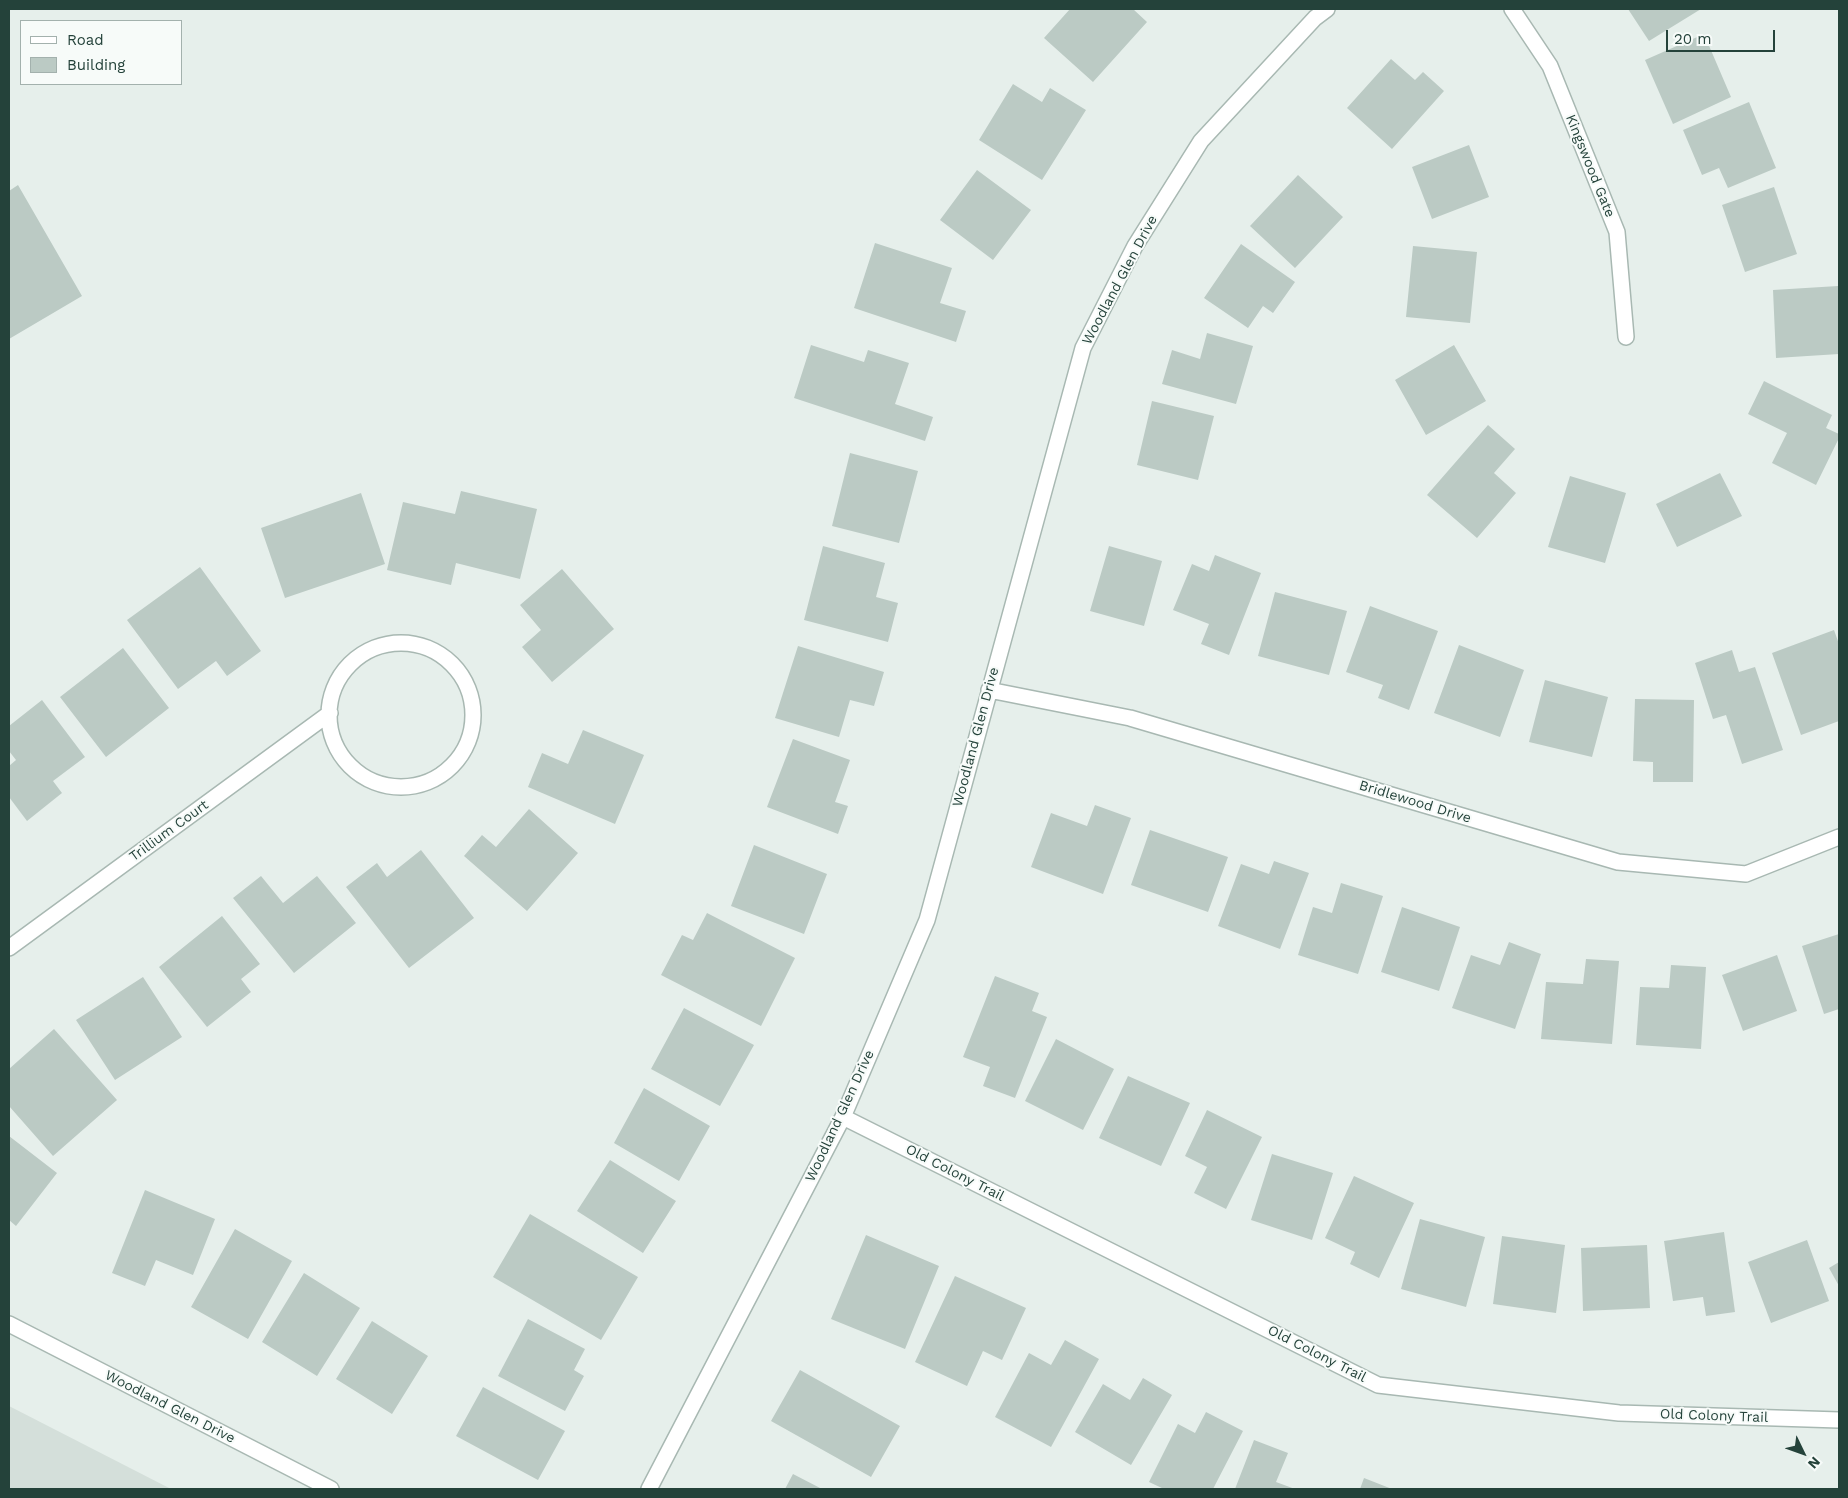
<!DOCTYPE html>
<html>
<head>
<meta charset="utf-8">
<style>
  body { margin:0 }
  #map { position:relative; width:1848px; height:1498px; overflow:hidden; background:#e6efeb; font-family:"Work Sans",sans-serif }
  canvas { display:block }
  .frame { position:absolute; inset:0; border:10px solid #24423a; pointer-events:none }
  .legend { position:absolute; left:20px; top:20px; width:162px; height:65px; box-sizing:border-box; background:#f7fbf9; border:1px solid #a3b1ad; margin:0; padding:6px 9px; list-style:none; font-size:15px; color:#24423a }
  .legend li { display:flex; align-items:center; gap:10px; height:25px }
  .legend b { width:25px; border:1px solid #a3b1ad }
  .north { position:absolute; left:1778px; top:1428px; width:50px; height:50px; -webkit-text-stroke:4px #f7fbf9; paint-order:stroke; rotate:132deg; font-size:14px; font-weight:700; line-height:20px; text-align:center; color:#24423a }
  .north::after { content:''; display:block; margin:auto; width:18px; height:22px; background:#24423a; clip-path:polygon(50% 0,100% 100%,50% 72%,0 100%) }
  .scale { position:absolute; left:1666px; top:30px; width:109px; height:22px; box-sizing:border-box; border:2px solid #24423a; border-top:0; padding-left:6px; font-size:15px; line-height:18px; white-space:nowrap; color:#24423a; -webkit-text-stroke:4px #f7fbf9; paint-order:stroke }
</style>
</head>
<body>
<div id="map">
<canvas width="1848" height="1498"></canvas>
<div class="frame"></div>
<ul class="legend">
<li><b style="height:6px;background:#fff"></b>Road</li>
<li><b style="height:14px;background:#bbcac4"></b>Building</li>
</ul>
<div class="north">N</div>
<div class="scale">20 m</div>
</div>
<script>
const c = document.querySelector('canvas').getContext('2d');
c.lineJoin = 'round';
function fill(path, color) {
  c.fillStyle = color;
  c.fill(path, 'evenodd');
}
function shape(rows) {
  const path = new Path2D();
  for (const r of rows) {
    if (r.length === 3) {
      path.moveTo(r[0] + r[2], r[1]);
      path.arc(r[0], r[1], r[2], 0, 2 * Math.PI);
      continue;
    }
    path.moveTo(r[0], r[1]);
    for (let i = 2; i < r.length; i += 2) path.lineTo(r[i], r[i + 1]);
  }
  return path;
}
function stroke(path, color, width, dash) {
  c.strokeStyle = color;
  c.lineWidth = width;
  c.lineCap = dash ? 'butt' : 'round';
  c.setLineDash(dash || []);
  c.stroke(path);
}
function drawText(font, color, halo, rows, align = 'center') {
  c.font = font + ' "Work Sans",sans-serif';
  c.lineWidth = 4;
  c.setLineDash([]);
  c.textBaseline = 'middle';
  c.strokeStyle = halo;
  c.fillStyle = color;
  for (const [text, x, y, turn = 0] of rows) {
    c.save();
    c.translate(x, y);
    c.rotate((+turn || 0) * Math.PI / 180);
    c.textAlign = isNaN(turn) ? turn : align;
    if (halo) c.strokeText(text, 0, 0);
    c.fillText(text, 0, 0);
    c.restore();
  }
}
fill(shape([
  [9,1406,171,1489,9,1489]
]), '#d4dfda');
fill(shape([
  [1070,9,1133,9,1147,22,1093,82,1044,38],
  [1628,9,1701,9,1649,41],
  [1704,34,1731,97,1673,124,1645,60],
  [1391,59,1415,80,1423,72,1444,91,1392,149,1347,108],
  [1013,84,1042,102,1050,88,1086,110,1042,180,979,140],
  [1749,102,1776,168,1728,188,1719,168,1702,175,1683,130],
  [1469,145,1489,197,1432,219,1412,167],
  [977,170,1031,210,993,260,940,220],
  [1298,175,1343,217,1295,268,1250,226],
  [18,185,82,296,9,339,9,191],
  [1774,187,1797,254,1745,272,1722,205],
  [875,243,952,268,940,303,966,311,956,342,854,308],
  [1241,244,1295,282,1273,313,1263,306,1248,328,1204,298],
  [1413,246,1477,252,1470,323,1406,317],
  [1838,286,1839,354,1776,358,1773,290],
  [1207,333,1253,346,1236,404,1162,384,1172,350,1200,359],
  [811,345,864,362,868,350,909,363,895,404,933,417,925,441,794,398],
  [1454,345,1486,401,1426,435,1395,380],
  [1764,381,1832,415,1826,428,1839,434,1839,438,1816,485,1772,463,1787,433,1748,414],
  [1152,401,1214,416,1198,480,1137,465],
  [1488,425,1515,449,1494,473,1516,493,1477,538,1427,495],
  [850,453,918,471,899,543,832,526],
  [1720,473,1742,516,1677,547,1656,504],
  [1570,476,1626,493,1605,563,1548,547],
  [461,491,537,509,520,579,456,563,451,585,387,570,403,502,455,514],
  [361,493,385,564,285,598,261,528],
  [823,546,885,563,876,597,898,603,888,642,804,620],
  [1109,546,1162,561,1144,626,1090,611],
  [1215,555,1261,573,1229,655,1201,644,1209,624,1173,610,1192,564,1209,571],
  [200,567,261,651,227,676,216,661,178,689,127,620],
  [562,569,614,629,552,682,522,647,541,630,520,605],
  [1275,592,1347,611,1329,675,1258,656],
  [1370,606,1438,631,1409,710,1378,698,1383,685,1346,672],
  [1834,630,1839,644,1839,721,1801,735,1772,653],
  [1459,645,1524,670,1500,737,1434,713],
  [798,646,884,672,874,706,850,700,839,737,775,718],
  [123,648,169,708,106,757,60,697],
  [1732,650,1739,672,1755,667,1783,750,1742,764,1726,715,1713,719,1695,663],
  [1545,680,1608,697,1592,757,1529,742],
  [1635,699,1694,700,1693,782,1653,782,1653,762,1633,761],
  [42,700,85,757,53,781,62,793,27,821,9,797,9,766,16,760,9,751,9,726],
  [583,730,644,755,615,824,528,787,542,753,568,764],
  [793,739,850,760,835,802,848,806,838,834,767,807],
  [1095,805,1131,818,1103,894,1031,867,1051,813,1087,826],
  [529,809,578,853,527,911,464,856,482,835,496,847],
  [1150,830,1228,857,1208,912,1131,885],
  [754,845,827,874,804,934,731,906],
  [421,850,474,918,409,968,346,887,377,863,387,877],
  [1274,861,1309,873,1280,949,1218,926,1241,864,1269,874],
  [261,876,283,903,317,876,356,923,294,973,233,898],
  [1341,883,1383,896,1358,974,1298,955,1313,907,1332,913],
  [1402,907,1460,927,1439,991,1381,972],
  [707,913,795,958,761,1026,661,975,682,935,693,940],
  [222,916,260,964,241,979,251,992,207,1027,159,967],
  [1839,934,1839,1009,1824,1014,1802,946],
  [1509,942,1541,954,1515,1029,1452,1008,1471,955,1500,965],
  [1777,955,1797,1011,1743,1031,1722,975],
  [1586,959,1619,961,1612,1044,1541,1039,1546,982,1583,984],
  [1671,965,1706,967,1701,1049,1636,1045,1640,987,1669,988],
  [995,976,1039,993,1032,1011,1047,1017,1015,1098,983,1086,990,1067,963,1057],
  [143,977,182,1037,115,1080,76,1020],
  [684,1008,754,1045,720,1106,651,1069],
  [54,1029,117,1100,53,1156,9,1106,9,1069],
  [1056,1039,1114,1069,1083,1130,1025,1101],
  [1128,1076,1190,1103,1161,1166,1099,1138],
  [644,1088,710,1126,679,1181,614,1143],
  [1207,1110,1262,1137,1226,1209,1194,1193,1207,1167,1185,1156],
  [9,1136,57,1173,16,1226,9,1220],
  [1272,1154,1333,1173,1312,1240,1251,1220],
  [610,1160,676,1201,643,1253,577,1211],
  [1354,1176,1414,1203,1379,1278,1350,1264,1355,1252,1325,1238],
  [145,1190,215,1219,193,1275,156,1260,145,1286,112,1273],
  [530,1214,638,1277,601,1340,493,1277],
  [1420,1219,1485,1237,1466,1307,1401,1289],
  [235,1229,292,1261,248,1339,191,1307],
  [1724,1232,1735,1312,1706,1316,1703,1297,1673,1301,1664,1241],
  [866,1235,939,1266,905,1349,831,1319],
  [1502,1236,1565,1245,1556,1313,1493,1304],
  [1807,1240,1829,1301,1771,1323,1748,1262],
  [1647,1245,1650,1308,1583,1311,1581,1248],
  [1839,1262,1839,1286,1829,1268],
  [304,1273,360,1308,317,1376,262,1342],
  [955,1276,1026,1308,1002,1360,983,1351,967,1386,915,1362],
  [528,1319,585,1349,574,1370,584,1376,565,1411,498,1376],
  [372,1321,428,1356,392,1414,336,1379],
  [1065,1340,1099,1359,1051,1447,995,1417,1029,1353,1051,1365],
  [800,1370,900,1426,871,1477,771,1421],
  [1143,1378,1172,1395,1131,1465,1075,1432,1103,1384,1130,1400],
  [483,1387,565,1431,538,1480,456,1436],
  [1206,1412,1243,1431,1213,1489,1164,1489,1149,1482,1178,1424,1195,1433],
  [1254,1440,1288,1453,1276,1482,1295,1489,1235,1489],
  [793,1474,822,1489,785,1489],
  [1364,1478,1392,1489,1360,1489]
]), '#bbcac4');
const minor = shape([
  [1512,9,1550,66,1617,232,1626,337],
  [401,715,72],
  [989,690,1130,718,1618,862,1746,874,1839,837],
  [9,948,330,713],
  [843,1117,1378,1385,1619,1413,1839,1420],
  [9,1324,331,1489],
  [649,1489,843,1117,927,920,1083,348,1135,246,1201,141,1315,18,1327,9]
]);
stroke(minor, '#a8b8b2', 18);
stroke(minor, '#fff', 15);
drawText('14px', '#24423a', '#f7fbf9', [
  ["Kingswood Gate",1590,166,68],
  ["Woodland Glen Drive",1120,280,-62],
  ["Woodland Glen Drive",976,737,-75],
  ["Bridlewood Drive",1415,802,17],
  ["Trillium Court",169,831,-36],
  ["Woodland Glen Drive",840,1116,-65],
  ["Old Colony Trail",955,1173,27],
  ["Old Colony Trail",1317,1354,27],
  ["Woodland Glen Drive",170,1407,27],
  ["Old Colony Trail",1714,1416,2]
]);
</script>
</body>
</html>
